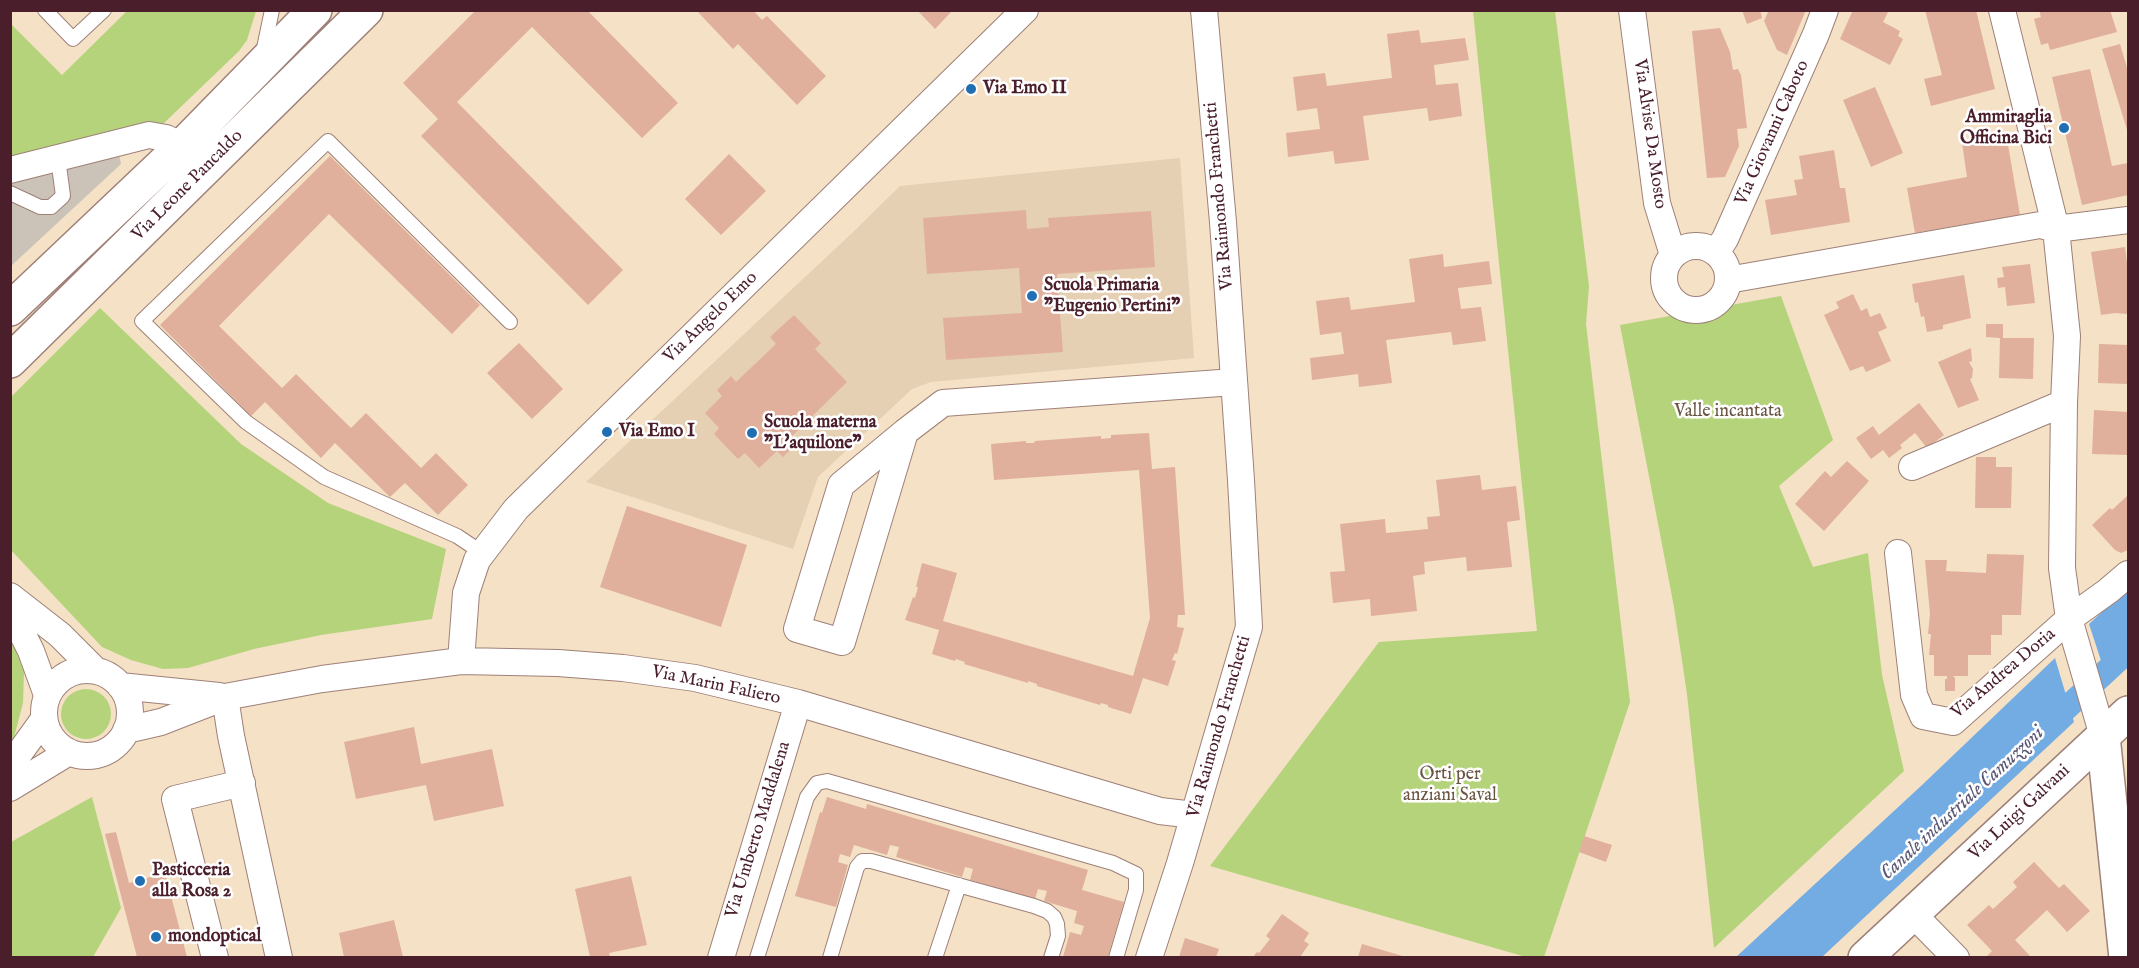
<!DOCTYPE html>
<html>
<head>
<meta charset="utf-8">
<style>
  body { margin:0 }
  #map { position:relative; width:2139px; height:968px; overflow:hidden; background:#f4e1c6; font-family:"IM FELL English",serif }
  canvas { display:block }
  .frame { position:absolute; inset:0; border:12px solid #4a1f2b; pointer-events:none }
</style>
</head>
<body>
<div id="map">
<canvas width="2139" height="968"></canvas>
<div class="frame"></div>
</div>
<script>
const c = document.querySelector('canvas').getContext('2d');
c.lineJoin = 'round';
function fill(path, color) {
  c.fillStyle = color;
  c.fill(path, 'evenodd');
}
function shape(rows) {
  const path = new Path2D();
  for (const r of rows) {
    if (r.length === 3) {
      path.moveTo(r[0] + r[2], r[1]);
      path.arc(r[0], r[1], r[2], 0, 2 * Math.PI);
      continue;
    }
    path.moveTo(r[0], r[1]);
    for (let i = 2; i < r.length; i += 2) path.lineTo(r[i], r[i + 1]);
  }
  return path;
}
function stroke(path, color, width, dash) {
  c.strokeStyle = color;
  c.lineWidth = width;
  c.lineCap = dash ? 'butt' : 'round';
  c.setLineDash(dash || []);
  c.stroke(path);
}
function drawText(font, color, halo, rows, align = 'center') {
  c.font = font + ' "IM FELL English",serif';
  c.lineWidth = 5;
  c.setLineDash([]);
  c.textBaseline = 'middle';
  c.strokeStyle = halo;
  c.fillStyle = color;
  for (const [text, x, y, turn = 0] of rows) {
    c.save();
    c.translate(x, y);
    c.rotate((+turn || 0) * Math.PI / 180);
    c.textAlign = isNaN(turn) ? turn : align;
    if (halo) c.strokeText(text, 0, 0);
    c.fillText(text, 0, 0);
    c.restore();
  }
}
fill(shape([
  [1180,158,1194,358,931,382,912,389,818,477,793,549,586,482,851,234,900,186]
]), '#e6d0b4');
fill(shape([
  [118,150,121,164,11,266,11,177]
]), '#cbc2b8');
fill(shape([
  [127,11,256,11,247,40,239,51,164,123,137,135,11,166,10,23,62,75],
  [1473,11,1555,11,1589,286,1586,324,1630,702,1544,957,1526,957,1210,866,1379,642,1537,631],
  [1781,296,1833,440,1779,486,1813,567,1868,553,1882,675,1904,771,1714,948,1687,694,1674,607,1620,325],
  [100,308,241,444,328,503,446,549,432,619,321,635,254,649,188,668,163,669,131,660,102,647,10,549,11,397],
  [10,636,24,671,23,703,13,741,10,744],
  [86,714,25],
  [92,797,121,908,93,957,11,957,11,842]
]), '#b4d37a');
fill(shape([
  [2128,588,2128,666,2108,682,2089,624],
  [2055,658,2074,722,1822,957,1736,957,1921,786]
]), '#73ace3');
stroke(shape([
  [2045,728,2128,651]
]), '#73ace3', 24);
fill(shape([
  [476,10,587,10,678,103,642,138,532,27,457,102,623,270,588,305,421,136,438,119,403,83],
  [696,10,753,10,762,20,767,16,826,76,797,105,738,44,733,49],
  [917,10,953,10,935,29],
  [1742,10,1760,10,1762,18,1747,24],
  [1769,10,1806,10,1787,55,1777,50,1764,21],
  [1853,10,1889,10,1883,22,1900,31,1898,36,1903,39,1890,65,1840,39],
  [1925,10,1976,10,1995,89,1931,106,1924,79,1942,75],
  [2039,10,2110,10,2117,32,2050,50,2048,43,2041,45,2034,19,2041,17],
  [1720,28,1730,52,1733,70,1738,69,1741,75,1747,128,1737,129,1739,146,1725,177,1707,178,1692,31],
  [1419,30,1421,43,1465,38,1469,60,1434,65,1436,85,1458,83,1462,116,1429,121,1427,108,1363,116,1369,160,1335,164,1333,151,1288,157,1286,133,1320,129,1317,108,1297,111,1293,77,1325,73,1327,86,1392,78,1387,34],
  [2120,44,2128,71,2128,133,2102,49],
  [2090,69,2112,166,2128,163,2128,195,2082,205,2052,77],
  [1875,87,1903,153,1871,167,1843,100],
  [2006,133,2020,215,1915,233,1907,188,1967,177,1962,143],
  [1834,150,1840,188,1845,188,1850,222,1771,235,1765,200,1797,195,1794,180,1803,179,1799,156],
  [729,154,766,191,721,235,685,199],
  [330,156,480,305,452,334,329,214,219,326,282,388,296,374,351,428,366,413,421,468,436,453,468,485,438,515,405,483,390,497,335,443,321,458,265,402,251,416,160,325],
  [1026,210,1027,229,1049,227,1048,218,1151,211,1155,267,1057,274,1063,352,946,360,943,318,1022,313,1019,268,927,274,923,218],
  [2125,247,2128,271,2128,314,2115,313,2101,315,2091,252],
  [1443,254,1444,267,1489,261,1492,284,1458,288,1461,309,1481,307,1486,341,1453,345,1451,332,1386,340,1392,383,1359,387,1358,374,1312,380,1310,358,1344,354,1341,332,1320,335,1316,301,1349,297,1351,310,1415,302,1409,259],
  [2030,264,2035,303,2007,306,2005,287,1998,288,1997,278,2004,277,2002,267],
  [1964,275,1971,318,1943,325,1943,329,1927,332,1924,316,1921,317,1918,302,1915,303,1912,284],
  [1853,294,1861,311,1867,308,1870,317,1880,313,1887,328,1878,332,1891,361,1866,372,1863,366,1850,371,1824,315,1839,308,1836,302],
  [794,315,821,343,815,349,847,382,791,437,796,443,783,457,777,451,759,468,745,453,738,459,714,434,719,428,705,413,722,396,717,390,731,376,736,382,776,344,770,337],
  [1986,324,2003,324,2003,338,2034,338,2033,379,1999,378,2000,338,1986,337],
  [519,343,563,389,532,419,487,373],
  [2099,344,2128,345,2128,384,2098,383],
  [1971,348,1972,361,1969,362,1973,369,1972,378,1970,379,1979,400,1958,408,1938,362],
  [1919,403,1944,435,1927,448,1915,433,1900,445,1902,448,1889,458,1883,450,1871,459,1856,438,1873,426,1879,435],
  [2094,410,2128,412,2128,455,2092,454],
  [1149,433,1152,469,1175,467,1185,615,1178,615,1177,627,1184,628,1177,654,1175,653,1172,660,1176,661,1168,686,1143,678,1131,714,1108,707,1108,705,1101,703,1100,705,1037,686,1037,684,1028,681,1028,683,964,664,965,662,956,659,955,661,932,654,939,630,905,620,913,597,915,598,918,587,916,587,922,563,957,573,943,621,1133,676,1150,618,1139,470,994,480,991,444,1026,441,1026,443,1034,443,1035,441,1101,436,1101,439,1111,438,1111,435],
  [1976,457,1996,457,1996,467,2012,467,2011,508,1975,508],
  [1847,461,1869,481,1824,531,1795,504,1825,471,1831,477],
  [1480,475,1482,490,1516,486,1520,520,1507,522,1512,567,1467,571,1466,557,1424,562,1425,574,1413,576,1417,611,1371,616,1370,599,1333,603,1330,572,1345,571,1340,524,1385,519,1386,533,1428,529,1427,517,1440,516,1436,480],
  [2128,495,2128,550,2121,553,2115,550,2092,525,2110,508,2112,510],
  [627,506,747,545,721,627,600,587],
  [1987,554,2024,555,2021,615,2002,615,2002,635,1991,635,1991,655,1968,655,1968,676,1953,676,1955,678,1955,691,1945,691,1945,679,1947,679,1947,676,1934,676,1934,655,1929,655,1931,634,1928,634,1930,614,1925,560,1947,560,1946,571,1986,573],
  [414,727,421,764,492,749,504,806,434,821,426,785,356,799,344,742],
  [827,797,866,809,867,804,1088,870,1082,890,1124,902,1108,957,1063,957,1070,932,1081,935,1084,926,1074,923,1077,911,1044,901,1047,891,1038,889,1035,899,970,880,973,869,965,867,962,877,896,857,899,847,890,845,887,855,854,845,850,857,840,854,838,862,848,865,836,907,795,896,820,812,822,813],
  [116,832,129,883,165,873,187,957,137,957,105,834],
  [1584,836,1612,845,1606,862,1579,852],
  [2034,862,2059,888,2064,884,2090,911,2067,932,2047,910,2015,940,2031,957,1988,957,1987,956,1992,951,1967,925,1989,905,1993,909,2017,887,2013,882],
  [631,876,647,945,609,953,610,957,590,957,575,889],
  [1282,914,1309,933,1304,941,1309,944,1300,957,1253,957,1257,952,1259,953,1270,939,1266,936],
  [394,920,403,957,344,957,339,933],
  [1185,938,1219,949,1216,957,1179,957],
  [1362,944,1406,957,1358,957]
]), '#e0b09c');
const lane = shape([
  [45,10,73,39,104,10],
  [263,53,272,10],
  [10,193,40,207,51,207,63,196,58,158],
  [481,552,457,536,324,477,246,422,142,321,328,141,510,322],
  [757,958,807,797,817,783,827,781,1113,863,1136,874,1136,890,1116,958],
  [830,958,857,867,862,861,871,861,1034,906,1047,911,1054,917,1057,924,1058,936,1051,958],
  [935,958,959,885]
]);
const street = shape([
  [1632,10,1657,203,1673,255],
  [2002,10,2056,229,2067,336,2064,403,2062,568,2069,619,2103,736],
  [10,170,149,135,166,138,182,146],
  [1696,278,32],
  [1716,252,1725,239,1816,34,1825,10],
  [1728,280,2040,225,2056,229,2128,220],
  [905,432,842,642,797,629,841,485,905,432,943,403,1234,382],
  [1912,467,2064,403],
  [1898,553,1914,695,1923,716,1953,722,2069,619,2108,591,2128,574],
  [10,596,60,635,96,671],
  [10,609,31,651,47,695],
  [461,661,466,593,477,560,516,509,1025,10],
  [87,713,43],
  [120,686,219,696],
  [225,697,231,736,279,958],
  [126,730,161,722,225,697,322,679,461,661,558,663,623,668,695,678,798,703,1160,811,1194,815],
  [10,766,44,719],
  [10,788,69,752],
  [1912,913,1956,958],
  [215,958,175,799,242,783],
  [721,958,798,703],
  [1149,958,1180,863,1249,627,1241,480,1223,222,1204,10]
]);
const secondary = shape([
  [2103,736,2126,958],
  [1865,958,2128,713]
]);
const primary = shape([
  [10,309,182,146,315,10],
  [10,361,366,10]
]);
stroke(lane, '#9f8078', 16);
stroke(street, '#9f8078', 28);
stroke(secondary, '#9f8078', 36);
stroke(primary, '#9f8078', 36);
stroke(lane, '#fff', 14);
stroke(street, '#fff', 26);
stroke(secondary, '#fff', 33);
stroke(primary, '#fff', 33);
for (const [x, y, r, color] of [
  [971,89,6,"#1f6fb2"],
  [2064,128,6,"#1f6fb2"],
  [1032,296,6,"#1f6fb2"],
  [607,432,6,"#1f6fb2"],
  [752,433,6,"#1f6fb2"],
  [140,881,6,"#1f6fb2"],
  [156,937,6,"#1f6fb2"]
]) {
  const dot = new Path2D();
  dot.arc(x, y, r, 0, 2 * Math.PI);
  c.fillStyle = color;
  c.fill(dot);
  stroke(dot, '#fff', 2);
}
drawText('bold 18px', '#4a1f2b', '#fff', [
  ["Via Emo II",983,89],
  ["Ammiraglia",2052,118,"right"],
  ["Officina Bici",2052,139,"right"],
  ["Scuola Primaria",1044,286],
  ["\"Eugenio Pertini\"",1044,307],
  ["Scuola materna",764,423],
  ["\"L'aquilone\"",764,444],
  ["Via Emo I",619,432],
  ["Pasticceria",152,871],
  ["alla Rosa 2",152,892],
  ["mondoptical",168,937]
], 'left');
drawText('18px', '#4a1f2b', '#fff', [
  ["Via Giovanni Caboto",1773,133,-66],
  ["Via Alvise Da Mosto",1649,134,82],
  ["Via Leone Pancaldo",188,186,-45],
  ["Via Raimondo Franchetti",1220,196,-95],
  ["Via Angelo Emo",711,318,-44],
  ["Via Andrea Doria",2004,674,-40],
  ["Via Marin Faliero",716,686,12],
  ["Via Raimondo Franchetti",1220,727,-74],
  ["Via Luigi Galvani",2020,813,-43],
  ["Via Umberto Maddalena",759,830,-73]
]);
drawText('18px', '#6a5543', '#fff', [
  ["Valle incantata",1728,412],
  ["Orti per",1450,775],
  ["anziani Saval",1450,796]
]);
drawText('italic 20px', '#5a5775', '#fff', [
  ["Canale industriale Camuzzoni",1963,804,-43]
]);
</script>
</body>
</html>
